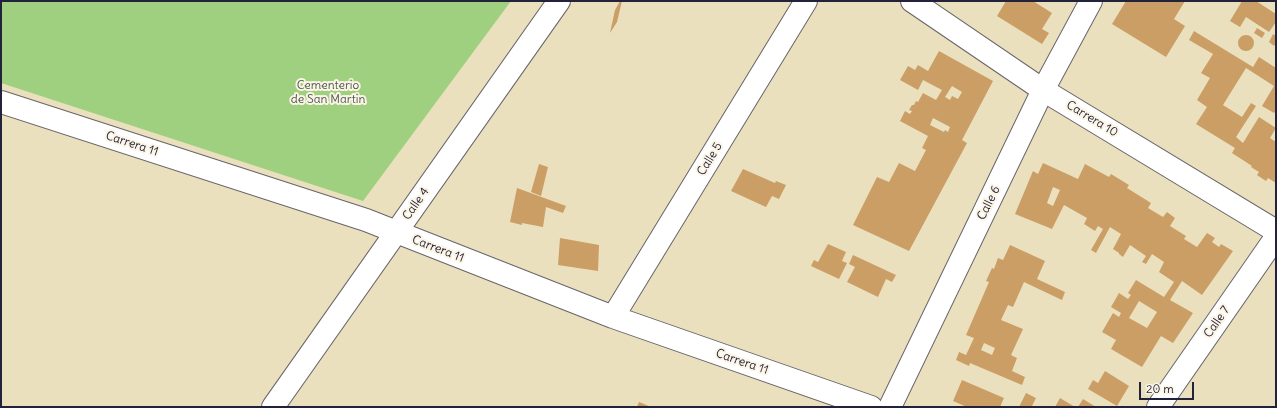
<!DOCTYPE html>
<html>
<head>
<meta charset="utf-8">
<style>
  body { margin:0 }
  #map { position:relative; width:1277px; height:408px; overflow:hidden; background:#eae0be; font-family:Delius,sans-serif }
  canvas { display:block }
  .frame { position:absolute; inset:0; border:2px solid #22223b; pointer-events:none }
  .scale { position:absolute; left:1139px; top:382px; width:55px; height:18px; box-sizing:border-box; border:2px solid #22223b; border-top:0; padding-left:5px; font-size:12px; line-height:14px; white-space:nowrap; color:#22223b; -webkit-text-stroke:3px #fcf5e5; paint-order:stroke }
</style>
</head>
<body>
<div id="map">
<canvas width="1277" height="408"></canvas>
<div class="frame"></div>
<div class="scale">20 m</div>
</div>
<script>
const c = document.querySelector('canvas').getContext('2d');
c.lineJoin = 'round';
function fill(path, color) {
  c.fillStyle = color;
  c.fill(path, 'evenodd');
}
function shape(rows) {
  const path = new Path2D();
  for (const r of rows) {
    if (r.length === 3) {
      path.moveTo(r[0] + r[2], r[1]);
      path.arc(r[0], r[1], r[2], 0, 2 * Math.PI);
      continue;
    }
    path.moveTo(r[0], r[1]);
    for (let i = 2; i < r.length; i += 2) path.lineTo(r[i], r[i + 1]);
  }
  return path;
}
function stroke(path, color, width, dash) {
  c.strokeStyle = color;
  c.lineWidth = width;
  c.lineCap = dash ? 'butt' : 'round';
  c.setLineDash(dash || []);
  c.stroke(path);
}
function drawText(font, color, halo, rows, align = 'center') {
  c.font = font + ' Delius,sans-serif';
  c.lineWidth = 4;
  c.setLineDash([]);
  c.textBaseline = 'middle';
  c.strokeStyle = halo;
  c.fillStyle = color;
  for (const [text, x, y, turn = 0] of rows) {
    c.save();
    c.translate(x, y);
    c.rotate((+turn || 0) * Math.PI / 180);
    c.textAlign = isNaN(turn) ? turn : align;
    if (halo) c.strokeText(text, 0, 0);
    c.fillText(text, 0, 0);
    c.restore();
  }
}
fill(shape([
  [1,1,511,1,363,201,1,83]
]), '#9ed07f');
fill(shape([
  [620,1,622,1,617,22,610,33,615,10],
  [1006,1,1033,1,1052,13,1042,29,1049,33,1042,44,997,16],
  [1126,1,1185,1,1174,19,1185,26,1166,57,1112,24],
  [1242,1,1256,1,1276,14,1276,22,1269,32,1246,17,1240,27,1230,21],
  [1257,28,1265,33,1262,38,1254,33],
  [1194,31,1253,67,1259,57,1276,68,1276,110,1274,113,1262,106,1274,86,1246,68,1223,105,1242,117,1251,103,1256,106,1236,137,1243,143,1259,117,1276,128,1270,138,1276,142,1276,183,1268,178,1266,181,1257,175,1259,172,1251,167,1252,166,1232,153,1235,148,1196,124,1207,107,1197,100,1210,78,1201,73,1213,54,1189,40],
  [1273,34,1276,36,1276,43,1274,46,1269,42],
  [1246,43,8],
  [939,51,993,81,962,140,967,143,909,251,853,225,877,177,889,182,899,163,915,171,926,150,922,148,928,136,900,121,905,111,910,114,912,111,909,110,912,105,914,105,916,101,918,102,923,93,936,100,942,90,923,80,918,90,900,80,908,66,915,70,918,65,928,71],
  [952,86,962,92,958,99,952,96,950,100,945,97],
  [933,118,950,127,948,132,945,130,944,132,930,125],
  [1043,163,1078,179,1085,164,1109,177,1111,174,1129,185,1127,188,1151,203,1148,208,1163,217,1167,212,1175,218,1170,226,1186,236,1184,239,1197,247,1207,233,1215,238,1212,242,1219,247,1221,244,1233,251,1202,295,1182,281,1170,300,1193,313,1173,343,1161,336,1142,367,1111,349,1116,340,1102,332,1113,313,1119,317,1121,313,1111,307,1119,293,1128,299,1131,295,1128,293,1136,280,1164,297,1174,282,1159,272,1164,262,1152,254,1146,264,1142,262,1146,256,1130,245,1123,257,1119,254,1119,253,1113,249,1121,234,1110,227,1096,253,1091,250,1103,229,1098,226,1095,231,1084,224,1087,218,1064,205,1052,229,1015,214,1033,171,1038,174],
  [1053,187,1060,190,1053,206,1047,203],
  [1139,301,1157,312,1147,328,1129,318],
  [539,164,548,167,541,196,531,192],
  [743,169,775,183,776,181,786,185,779,199,772,196,766,207,731,191],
  [517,188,566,206,563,213,546,207,543,227,522,223,522,225,510,222],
  [560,238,599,245,598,271,558,265],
  [828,244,846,252,842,261,847,263,839,279,811,266,814,260,818,262],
  [1010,245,1045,261,1037,279,1065,292,1062,300,1024,282,1013,307,1008,305,1001,320,1023,329,1011,355,1017,358,1012,371,1025,377,1022,385,970,363,969,366,956,360,959,352,966,355,974,338,966,335,989,282,986,281,992,268,994,269,998,258,1003,260],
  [984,343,995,348,992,355,981,350],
  [853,255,896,275,892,282,886,279,878,297,847,282,855,267,849,264],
  [1105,371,1129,386,1117,406,1088,389,1093,380,1098,383],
  [962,380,1004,398,1000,407,967,407,953,401],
  [1026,393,1036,398,1032,406,1035,407,1019,407],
  [1060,398,1075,407,1055,407],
  [1083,399,1096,407,1078,407],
  [639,402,651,407,637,407]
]), '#cb9e66');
const minor = shape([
  [1,102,366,220,613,317,871,407],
  [613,317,806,1],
  [890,407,1043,90,1091,1],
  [1158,407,1276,237]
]);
const tertiary = shape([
  [912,1,1043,90,1276,231],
  [273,407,559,1]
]);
stroke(minor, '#686469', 24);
stroke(tertiary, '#686469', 24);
stroke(minor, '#fff', 22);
stroke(tertiary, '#fff', 22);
drawText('12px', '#47564f', '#fcf5e5', [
  ["Cementerio",328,86],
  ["de San Martin",328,100]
]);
drawText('12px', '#22223b', '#fcf5e5', [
  ["Carrera 10",1092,119,31],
  ["Carrera 11",132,144,18],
  ["Calle 5",710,159,-59],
  ["Calle 6",989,203,-64],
  ["Calle 4",416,204,-55],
  ["Carrera 11",438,249,21],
  ["Calle 7",1217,322,-55],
  ["Carrera 11",742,362,19]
]);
</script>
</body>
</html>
